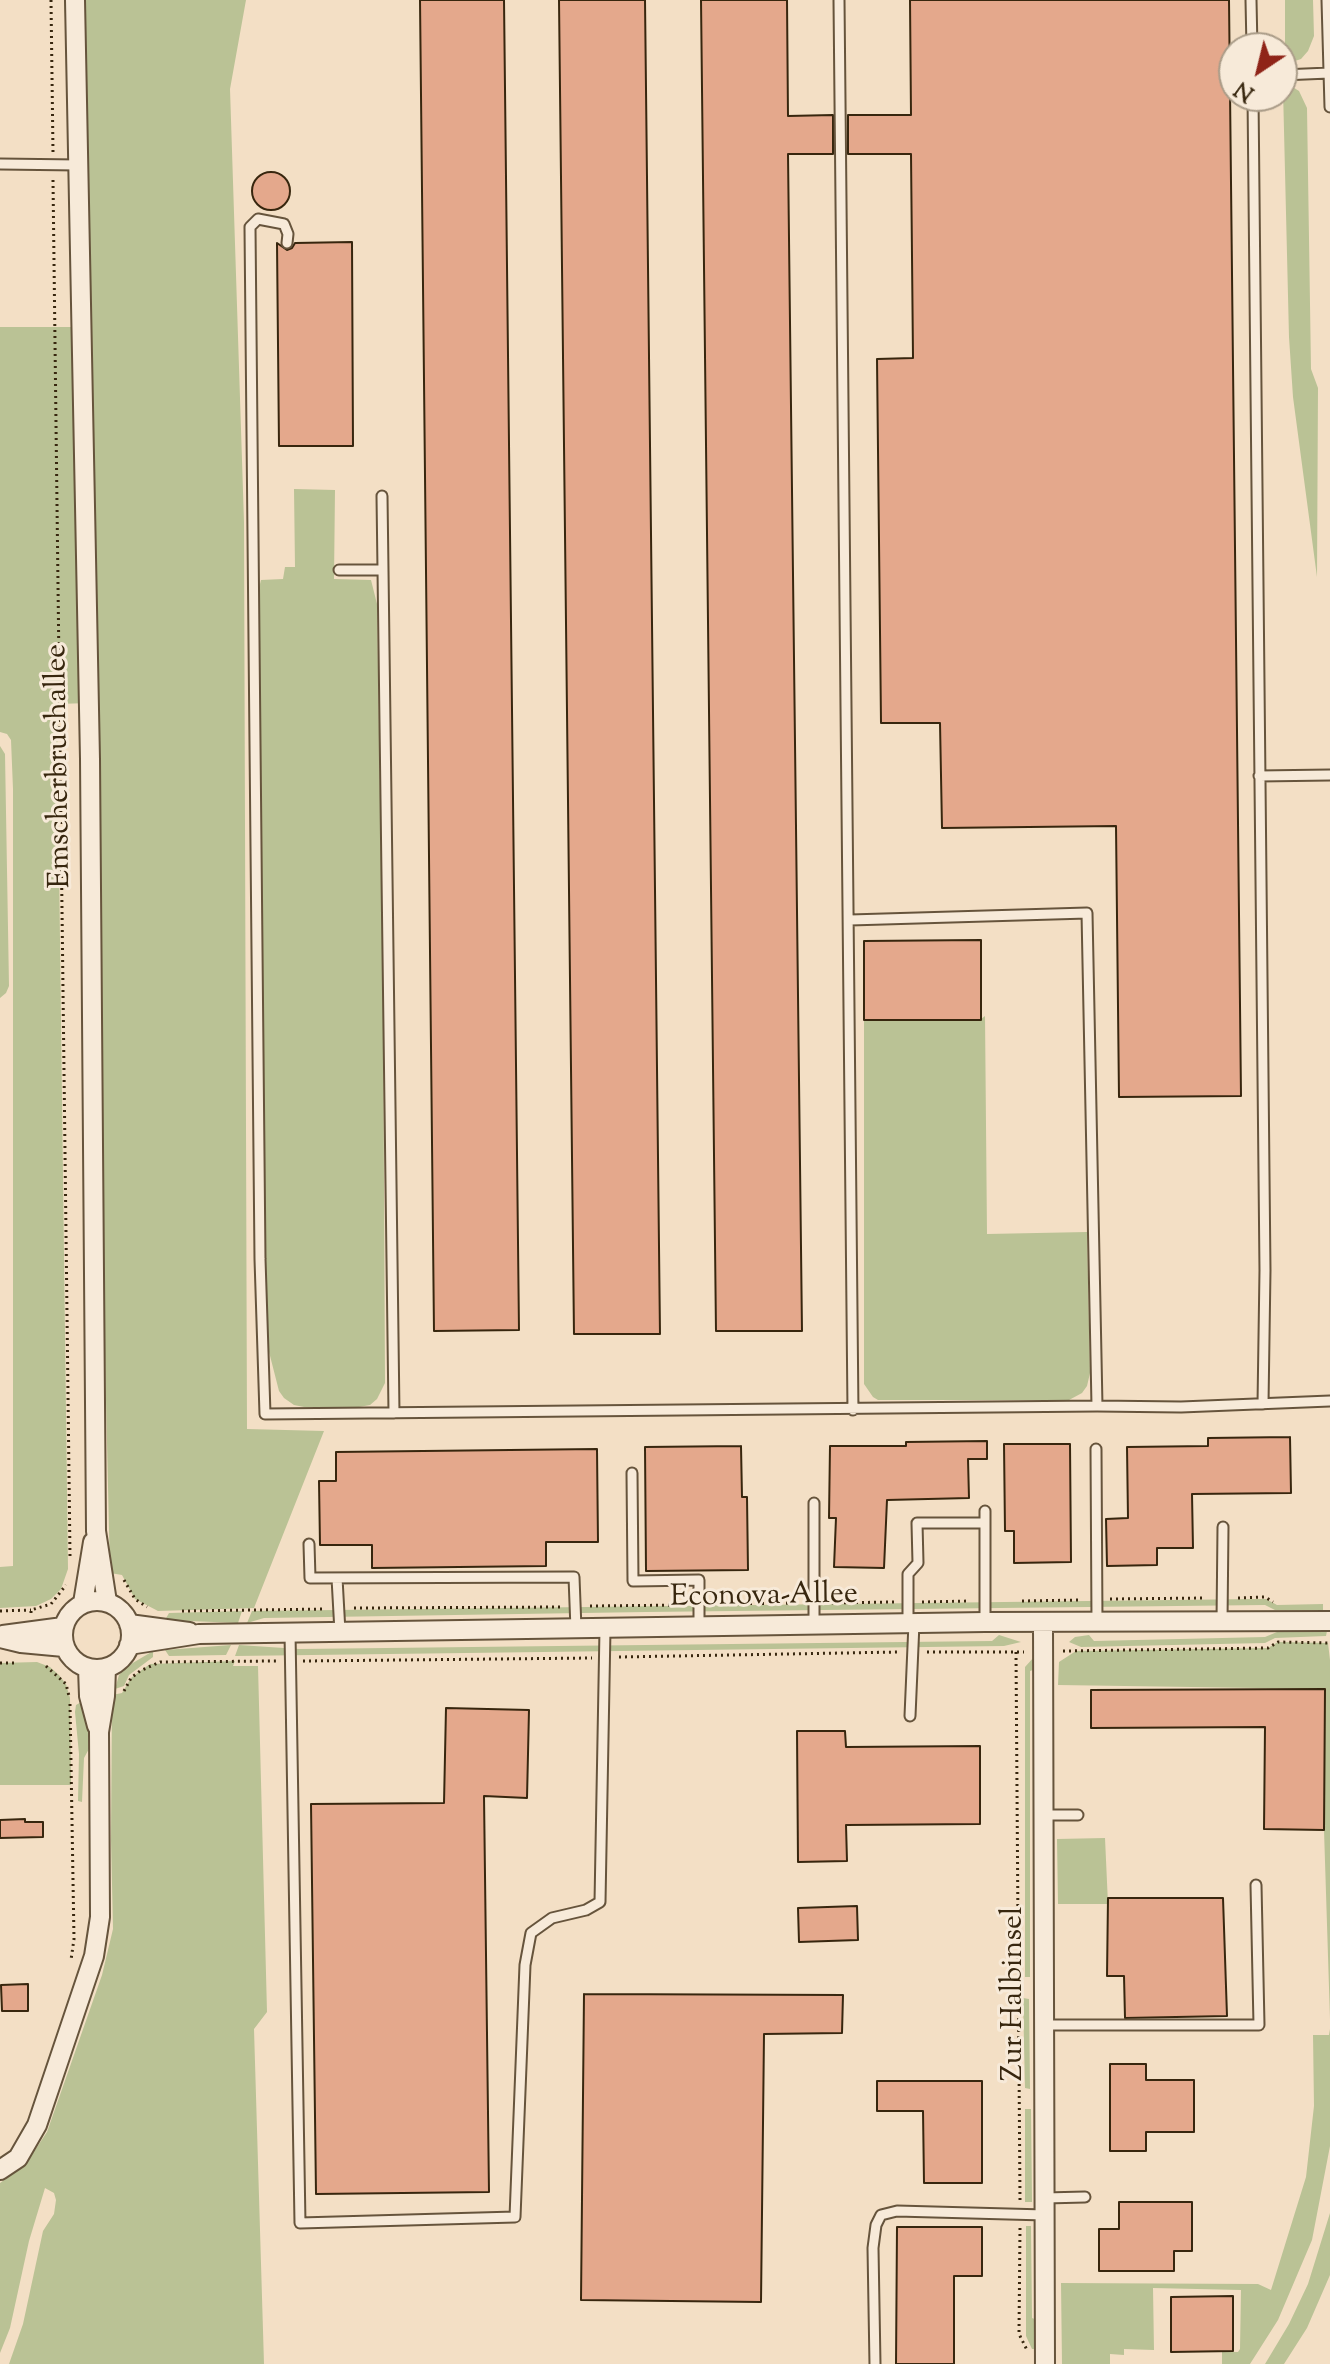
<!DOCTYPE html>
<html>
<head>
<meta charset="utf-8">
<style>
  body { margin:0 }
  #map { position:relative; width:1330px; height:2364px; overflow:hidden; background:#f3dfc5; font-family:"Sorts Mill Goudy",serif }
  canvas { display:block }
  .north { position:absolute; left:1218px; top:32px; width:80px; height:80px; box-sizing:border-box; background:#f7ead9; border:2px solid #aa9c88; border-radius:50%; rotate:215deg; font-size:22px; font-weight:700; line-height:32px; text-align:center; color:#37260e }
  .north::after { content:''; display:block; margin:auto; width:28px; height:36px; background:#8f2418; clip-path:polygon(50% 0,100% 100%,50% 72%,0 100%) }
</style>
</head>
<body>
<div id="map">
<canvas width="1330" height="2364"></canvas>
<div class="north">N</div>
</div>
<script>
const c = document.querySelector('canvas').getContext('2d');
c.lineJoin = 'round';
function fill(path, color) {
  c.fillStyle = color;
  c.fill(path, 'evenodd');
}
function shape(rows) {
  const path = new Path2D();
  for (const r of rows) {
    if (r.length === 3) {
      path.moveTo(r[0] + r[2], r[1]);
      path.arc(r[0], r[1], r[2], 0, 2 * Math.PI);
      continue;
    }
    path.moveTo(r[0], r[1]);
    for (let i = 2; i < r.length; i += 2) path.lineTo(r[i], r[i + 1]);
  }
  return path;
}
function stroke(path, color, width, dash) {
  c.strokeStyle = color;
  c.lineWidth = width;
  c.lineCap = dash ? 'butt' : 'round';
  c.setLineDash(dash || []);
  c.stroke(path);
}
function drawText(font, color, halo, rows, align = 'center') {
  c.font = font + ' "Sorts Mill Goudy",serif';
  c.lineWidth = 6;
  c.setLineDash([]);
  c.textBaseline = 'middle';
  c.strokeStyle = halo;
  c.fillStyle = color;
  for (const [text, x, y, turn = 0] of rows) {
    c.save();
    c.translate(x, y);
    c.rotate((+turn || 0) * Math.PI / 180);
    c.textAlign = isNaN(turn) ? turn : align;
    if (halo) c.strokeText(text, 0, 0);
    c.fillText(text, 0, 0);
    c.restore();
  }
}
fill(shape([
  [64,0,246,0,230,89,244,522,247,1429,324,1431,254,1608,158,1611,135,1599,122,1575,110,1573,90,703,57,704,68,1569,61,1589,51,1599,36,1606,0,1608,0,1567,13,1566,13,789,11,740,7,734,0,732,0,327,83,327],
  [1285,0,1313,0,1314,36,1308,51,1301,59,1292,62,1285,61],
  [1291,86,1299,91,1307,108,1311,369,1318,388,1317,577,1293,397,1289,337,1283,89],
  [294,489,335,490,334,579,371,580,377,604,383,986,385,1383,377,1399,370,1405,359,1407,304,1407,294,1405,284,1398,279,1391,267,1344,265,1321,258,592,261,580,283,579,285,567,295,567],
  [0,746,5,754,9,986,6,993,0,998],
  [985,1016,987,1234,1087,1232,1090,1373,1087,1386,1082,1393,1069,1400,878,1400,873,1397,864,1384,864,1020,981,1019],
  [1255,1599,1266,1599,1277,1605,1323,1604,1323,1610,1275,1610,1265,1605,646,1612,264,1618,247,1623,252,1611],
  [242,1611,238,1623,165,1620,169,1613],
  [1327,1631,1326,1636,1275,1638,1265,1643,1081,1647,1069,1642,1075,1637,1089,1635,1094,1641,1265,1637,1277,1632],
  [999,1635,1021,1642,1004,1646,235,1656,239,1645,299,1649,992,1641],
  [1278,1642,1328,1643,1330,1660,1330,2019,1324,1830,1325,1689,1058,1685,1059,1662,1076,1651,1268,1648],
  [231,1645,226,1655,169,1656,165,1650],
  [153,1651,153,1657,129,1675,124,1686,115,1689,119,1675,126,1667],
  [1034,1657,1036,1669,1030,1671,1030,1977,1025,1977,1025,1667],
  [235,1661,233,1666,258,1666,267,2012,254,2029,264,2364,9,2364,23,2324,43,2231,54,2214,56,2200,54,2193,45,2188,29,2241,10,2328,0,2353,0,2183,25,2165,47,2132,102,1975,113,1929,111,1840,112,1695,122,1693,131,1678,150,1664],
  [37,1662,50,1667,59,1675,66,1684,70,1698,71,1785,0,1785,0,1663],
  [85,1700,90,1747,84,1758,82,1802,78,1801,79,1754,75,1712,76,1705],
  [1105,1838,1108,1904,1058,1904,1057,1839],
  [1023,1998,1029,1999,1030,2089,1025,2088],
  [1330,2029,1330,2146,1312,2240,1278,2320,1250,2364,1222,2364,1222,2352,1238,2352,1240,2349,1241,2290,1153,2288,1154,2350,1124,2349,1124,2355,1110,2354,1110,2364,1062,2364,1061,2283,1258,2284,1271,2290,1306,2177,1314,2106,1313,2035,1329,2035],
  [1025,2109,1031,2109,1032,2202,1025,2202],
  [1330,2213,1330,2275,1307,2328,1284,2364,1265,2364,1289,2324,1308,2284],
  [1026,2226,1031,2226,1032,2318,1037,2320,1036,2349,1032,2349,1026,2336]
]), '#bac295');
const building = shape([
  [420,0,504,0,519,1330,434,1331,420,0],
  [559,0,645,0,660,1334,574,1334,559,0],
  [701,0,787,0,788,116,833,115,833,154,788,154,802,1331,716,1331,701,0],
  [910,0,1229,0,1241,1096,1119,1097,1116,826,942,828,940,723,881,723,877,359,913,358,911,154,848,154,848,115,911,115,910,0],
  [271,191,19],
  [352,242,353,446,279,446,277,243,287,250,292,248,295,243,352,242],
  [981,940,981,1020,864,1020,864,941,981,940],
  [1290,1437,1291,1493,1192,1494,1193,1548,1157,1548,1157,1565,1107,1566,1106,1519,1128,1518,1127,1447,1208,1446,1208,1438,1290,1437],
  [987,1441,987,1459,968,1459,969,1498,887,1500,884,1568,834,1567,836,1518,829,1518,830,1446,906,1446,906,1442,987,1441],
  [1004,1444,1070,1444,1071,1562,1014,1563,1014,1531,1005,1531,1004,1444],
  [741,1446,742,1497,747,1497,748,1570,646,1571,645,1447,741,1446],
  [597,1449,598,1542,546,1542,546,1566,372,1568,372,1545,320,1545,319,1481,336,1481,336,1452,597,1449],
  [1325,1689,1324,1830,1264,1829,1265,1727,1091,1728,1091,1690,1325,1689],
  [446,1708,529,1710,527,1798,484,1796,489,2192,316,2194,311,1804,444,1803,446,1708],
  [797,1731,845,1731,846,1747,980,1746,980,1824,846,1825,847,1861,798,1862,797,1731],
  [25,1819,25,1822,43,1822,43,1837,0,1838,0,1820,25,1819],
  [1108,1898,1223,1898,1227,2016,1125,2018,1124,1976,1107,1976,1108,1898],
  [857,1906,858,1940,799,1942,798,1908,857,1906],
  [28,1984,28,2011,2,2011,1,1985,28,1984],
  [584,1994,843,1995,842,2033,764,2034,761,2302,581,2300,584,1994],
  [1110,2064,1146,2064,1146,2080,1194,2080,1194,2132,1146,2132,1146,2151,1110,2151,1110,2064],
  [877,2081,982,2081,982,2183,924,2183,923,2111,877,2111,877,2081],
  [1119,2202,1192,2202,1192,2251,1174,2251,1174,2271,1099,2271,1099,2229,1119,2229,1119,2202],
  [897,2227,982,2227,982,2276,954,2276,954,2364,896,2364,897,2227],
  [1233,2296,1233,2351,1171,2352,1171,2297,1233,2296]
]);
fill(building, '#e4a88c');
stroke(building, '#37260e', 2);
const service = shape([
  [839,0,853,1410],
  [1251,0,1252,48],
  [1327,0,1330,107],
  [1282,75,1329,73],
  [1253,96,1265,1270,1263,1404],
  [0,164,78,165],
  [287,243,288,234,284,224,258,219,250,227,260,1259,265,1414,1097,1406,1181,1407,1330,1401],
  [382,496,383,570],
  [339,570,383,570,394,1413],
  [1259,776,1330,775],
  [850,920,1087,913,1097,1406],
  [1096,1449,1097,1623],
  [632,1473,633,1581,699,1580,699,1628],
  [309,1544,310,1578,574,1577,576,1629],
  [337,1578,340,1632],
  [985,1622,985,1511],
  [1222,1622,1223,1527],
  [908,1623,908,1574,918,1563,917,1523,984,1523],
  [814,1625,814,1503],
  [290,1633,300,2223,515,2217,525,1965,531,1933,552,1918,586,1910,600,1902,605,1629],
  [910,1716,914,1623],
  [1043,1815,1078,1815],
  [1045,2025,1259,2025,1256,1885],
  [1045,2198,1085,2197],
  [875,2364,873,2248,876,2225,881,2215,897,2211,1045,2215]
]);
const minor = shape([
  [75,0,90,759,96,1531,107,1602],
  [97,1635,34],
  [83,1603,93,1542],
  [1043,1623,1045,2364],
  [129,1624,189,1632],
  [3,1635,63,1627],
  [0,1638,21,1643,64,1647],
  [129,1645,199,1634,985,1622,1330,1621],
  [88,1668,89,1696,97,1726],
  [0,2170,18,2158,37,2125,94,1956,100,1917,99,1732,105,1696,106,1668]
]);
stroke(service, '#66543c', 13);
stroke(minor, '#66543c', 22);
stroke(shape([
  [51,0,53,152],
  [53,180,70,1556],
  [124,1580,135,1599,147,1607],
  [1238,1598,1265,1597,1273,1602],
  [1110,1599,1206,1598],
  [1022,1601,1082,1600],
  [922,1602,970,1601],
  [826,1603,894,1602],
  [714,1604,798,1603],
  [590,1606,686,1605],
  [354,1608,562,1607],
  [0,1611,31,1610],
  [182,1611,326,1609],
  [31,1613,31,1610,51,1604,66,1585],
  [1063,1651,1268,1648,1278,1642,1330,1643],
  [927,1652,1024,1652],
  [1016,1652,1020,2201],
  [619,1657,900,1652],
  [303,1661,592,1658],
  [0,1663,17,1663],
  [46,1666,66,1684,69,1696],
  [124,1691,131,1678,140,1671,160,1662,276,1661],
  [70,1704,74,1939,71,1960],
  [1020,2228,1019,2334,1027,2350]
]), '#37260e', 3, [2, 4]);
stroke(service, '#f7ead9', 9);
stroke(minor, '#f7ead9', 18);
drawText('30px', '#37260e', '#f7ead9', [
  ["Emscherbruchallee",61,766,-91],
  ["Econova-Allee",764,1598,-1],
  ["Zur Halbinsel",1016,1994,-90]
]);
</script>
</body>
</html>
